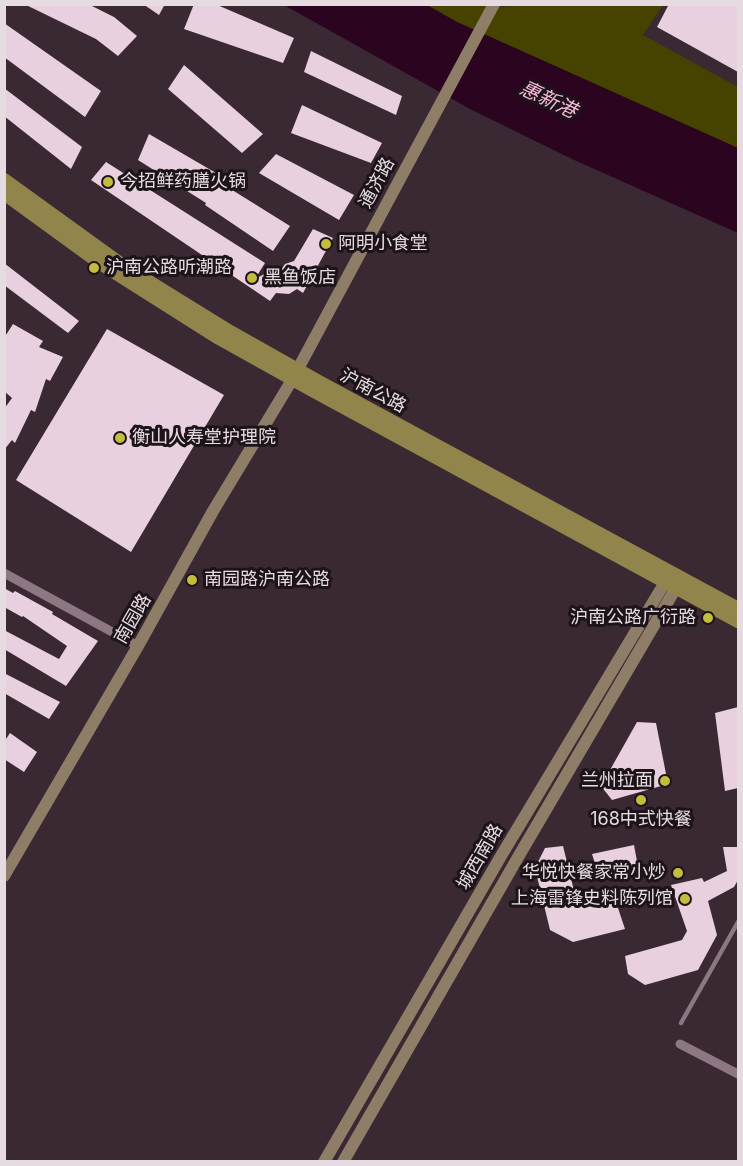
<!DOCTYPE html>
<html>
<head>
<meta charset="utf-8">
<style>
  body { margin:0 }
  #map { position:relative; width:743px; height:1166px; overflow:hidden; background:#3a2833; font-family:Inter,sans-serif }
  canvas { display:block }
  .frame { position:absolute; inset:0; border:6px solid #e7dbe2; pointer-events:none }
</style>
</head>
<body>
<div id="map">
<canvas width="743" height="1166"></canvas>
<div class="frame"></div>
</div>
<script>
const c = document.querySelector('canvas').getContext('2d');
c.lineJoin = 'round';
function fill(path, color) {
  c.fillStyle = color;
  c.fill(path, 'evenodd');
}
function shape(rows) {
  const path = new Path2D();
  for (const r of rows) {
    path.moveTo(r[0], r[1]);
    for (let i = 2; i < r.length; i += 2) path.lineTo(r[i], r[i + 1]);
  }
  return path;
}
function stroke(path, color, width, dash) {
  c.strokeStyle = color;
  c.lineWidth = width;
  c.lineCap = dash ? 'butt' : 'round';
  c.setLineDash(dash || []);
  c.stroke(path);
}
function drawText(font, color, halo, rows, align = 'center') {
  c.font = font + ' Inter,"Noto Sans SC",sans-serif';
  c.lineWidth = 6;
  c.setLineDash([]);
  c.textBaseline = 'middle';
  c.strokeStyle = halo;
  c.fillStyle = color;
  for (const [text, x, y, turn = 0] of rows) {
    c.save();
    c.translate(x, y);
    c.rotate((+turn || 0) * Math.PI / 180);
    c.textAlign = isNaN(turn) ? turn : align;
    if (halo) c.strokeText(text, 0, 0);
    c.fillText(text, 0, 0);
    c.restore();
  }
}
fill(shape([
  [506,4,663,5,643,35,738,87,738,148,457,22,427,5,498,5,504,8]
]), '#464200');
fill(shape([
  [284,5,427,5,457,22,738,148,738,233,572,159,472,110]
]), '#2b041f');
fill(shape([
  [24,4,88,4,114,17,137,36,118,56,96,39],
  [143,4,165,4,159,15],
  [194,4,215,4,294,38,283,63,184,29],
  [669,4,738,4,738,72,657,27],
  [4,23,101,91,85,117,4,57],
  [311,51,402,96,396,115,304,72],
  [184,65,263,134,242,153,168,89],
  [4,88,82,147,71,169,4,116],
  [302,105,382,143,371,163,291,133],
  [149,134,216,173,213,178,290,226,273,251,205,205,206,203,138,160],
  [276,154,354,195,339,220,259,173],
  [106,162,265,263,255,279,274,269,279,273,285,264,294,261,313,229,333,238,303,293,297,289,289,294,276,293,270,301,91,180],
  [4,263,79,321,68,333,4,285],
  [13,324,43,341,39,347,63,357,50,381,46,379,35,412,31,410,15,443,12,440,4,450,4,409,12,398,4,391,4,338],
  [107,329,224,395,131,552,16,480],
  [4,588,13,593,15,591,53,612,52,614,98,641,66,686,4,649,4,630,59,659,67,646,23,616,22,617,4,607],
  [4,673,60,702,49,719,4,693],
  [738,707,738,788,725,791,715,713],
  [637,722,656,723,668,784,612,800,601,786],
  [10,733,37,752,24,772,4,759,4,742],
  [634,845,639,872,600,879,592,854],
  [563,846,578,907,615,899,625,929,573,942,550,930,535,868,545,848],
  [723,847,738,847,738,880,734,887,708,901,717,935,698,970,645,985,628,974,625,956,682,940,687,931,671,885,702,878,704,882,727,871]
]), '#e8d0de');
stroke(shape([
  [681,1023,738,922]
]), '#8c7783', 4.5);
stroke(shape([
  [4,573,138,646],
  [680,1044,738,1074]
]), '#8c7783', 9);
stroke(shape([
  [4,876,138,646,213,511,292,380,494,4],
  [324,1162,501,856,670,574],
  [343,1162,517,859,680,581]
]), '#8f7e67', 12);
stroke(shape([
  [4,180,123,266,225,329,319,382,738,609],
  [4,193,99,262,219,338,314,391,738,621]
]), '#91854b', 14);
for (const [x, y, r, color] of [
  [108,182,6,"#c4bc3d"],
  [326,244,6,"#c4bc3d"],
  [94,268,6,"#c4bc3d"],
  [252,278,6,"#c4bc3d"],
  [120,438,6,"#c4bc3d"],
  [192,580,6,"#c4bc3d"],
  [708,618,6,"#c4bc3d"],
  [665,781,6,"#c4bc3d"],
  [641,800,6,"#c4bc3d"],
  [678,873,6,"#c4bc3d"],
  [685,899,6,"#c4bc3d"]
]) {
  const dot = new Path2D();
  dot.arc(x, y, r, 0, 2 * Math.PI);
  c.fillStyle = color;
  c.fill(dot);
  stroke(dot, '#1c1419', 2);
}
drawText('18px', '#e7dbe2', '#1c1419', [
  ["今招鲜药膳火锅",120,182],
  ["阿明小食堂",338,244],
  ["沪南公路听潮路",106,268],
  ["黑鱼饭店",264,278],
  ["衡山人寿堂护理院",132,438],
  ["南园路沪南公路",204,580],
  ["沪南公路广衍路",696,618,"right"],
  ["兰州拉面",653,781,"right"],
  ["168中式快餐",641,820,"center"],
  ["华悦快餐家常小炒",666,873,"right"],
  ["上海雷锋史料陈列馆",673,899,"right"]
], 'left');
drawText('18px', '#e7dbe2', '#1c1419', [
  ["通济路",377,183,-62],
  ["沪南公路",373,391,28],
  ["南园路",133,619,-60],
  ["城西南路",480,857,-60]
]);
drawText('italic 20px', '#fab7de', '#1c1419', [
  ["惠新港",548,100,25]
]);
</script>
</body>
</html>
